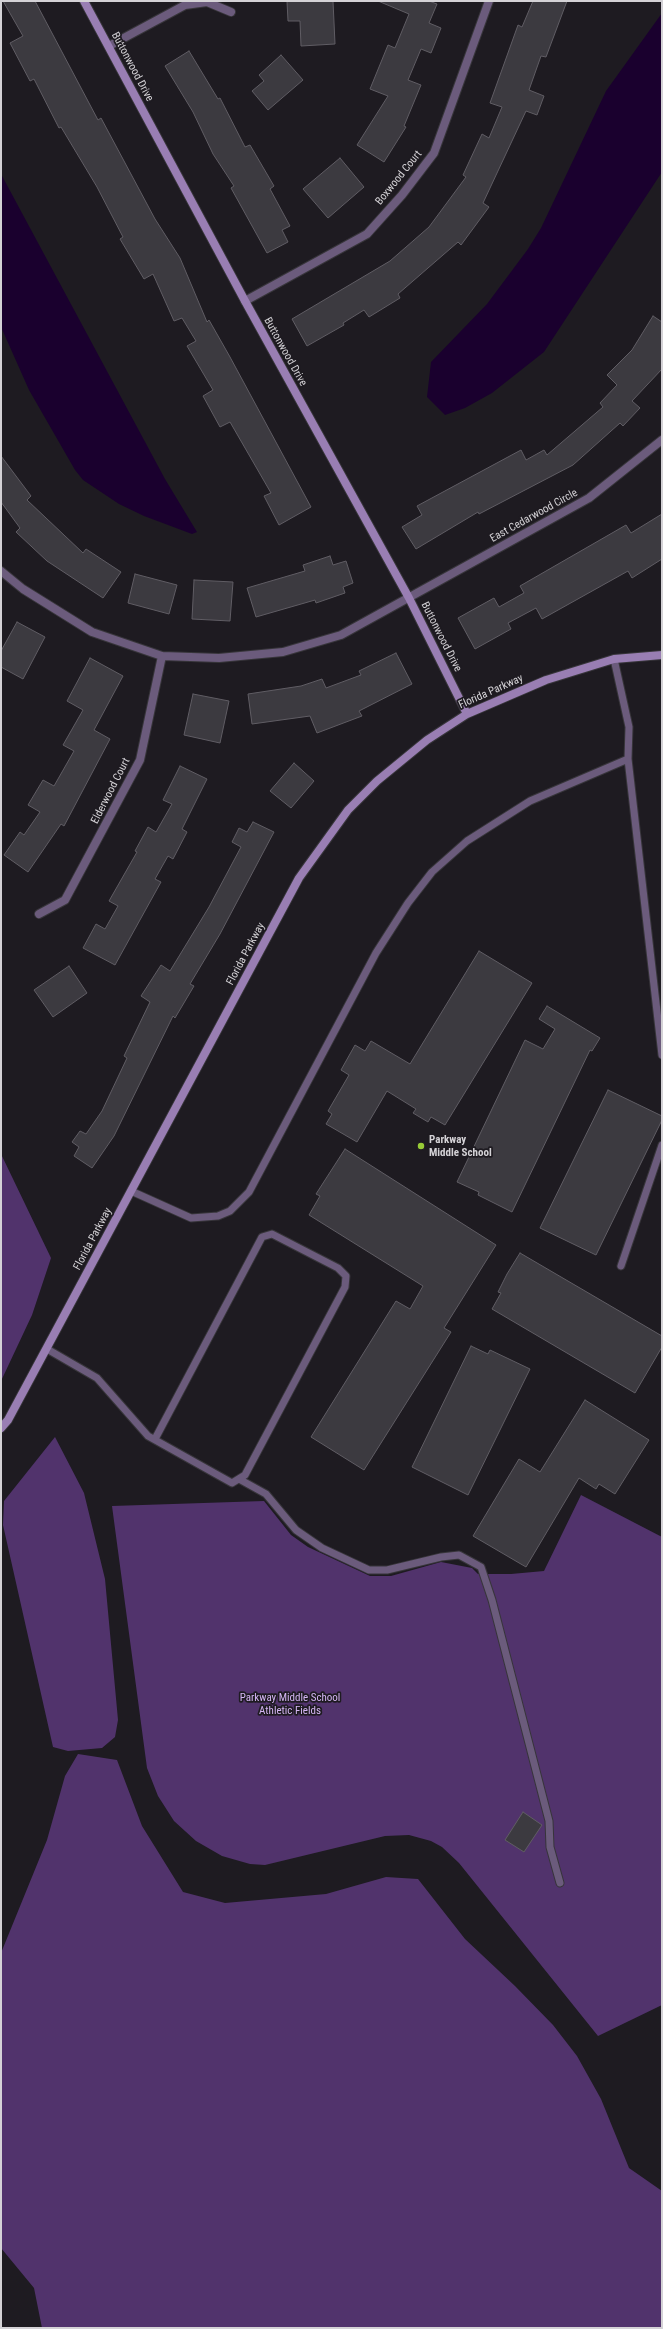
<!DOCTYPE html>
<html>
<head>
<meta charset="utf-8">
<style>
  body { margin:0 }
  #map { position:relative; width:663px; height:2329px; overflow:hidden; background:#1e1b21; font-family:"Roboto Condensed",sans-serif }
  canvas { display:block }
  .frame { position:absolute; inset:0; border:2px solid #d4d2d6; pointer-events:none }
</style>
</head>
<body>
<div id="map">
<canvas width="663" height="2329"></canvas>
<div class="frame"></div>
</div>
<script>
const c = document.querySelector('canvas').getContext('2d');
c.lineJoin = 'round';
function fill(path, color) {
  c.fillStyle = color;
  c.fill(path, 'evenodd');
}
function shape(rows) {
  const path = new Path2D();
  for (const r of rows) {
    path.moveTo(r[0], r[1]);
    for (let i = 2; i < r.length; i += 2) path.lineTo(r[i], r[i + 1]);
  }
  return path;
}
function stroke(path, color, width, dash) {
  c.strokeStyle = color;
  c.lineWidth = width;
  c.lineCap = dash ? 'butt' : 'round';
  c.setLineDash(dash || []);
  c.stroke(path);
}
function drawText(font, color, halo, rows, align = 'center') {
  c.font = font + ' "Roboto Condensed",sans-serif';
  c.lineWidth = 3.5;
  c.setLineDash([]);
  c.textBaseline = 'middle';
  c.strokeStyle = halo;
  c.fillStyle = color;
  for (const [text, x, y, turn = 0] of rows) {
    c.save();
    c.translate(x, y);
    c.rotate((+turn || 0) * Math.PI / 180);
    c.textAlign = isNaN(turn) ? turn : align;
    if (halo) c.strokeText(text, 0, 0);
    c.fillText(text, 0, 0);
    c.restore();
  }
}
fill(shape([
  [1,1154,51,1258,32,1315,1,1381],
  [55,1437,84,1493,105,1579,118,1720,115,1737,102,1748,68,1751,53,1747,3,1525,4,1501],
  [581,1495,662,1537,662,2005,598,2036,459,1863,442,1847,431,1841,409,1835,385,1836,265,1865,250,1864,222,1856,196,1841,174,1821,158,1796,147,1768,112,1506,264,1501,291,1535,308,1547,370,1576,391,1576,441,1562,472,1568,478,1574,511,1574,544,1571],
  [78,1754,117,1760,142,1826,183,1892,225,1903,326,1894,386,1877,418,1879,465,1939,515,1986,553,2025,577,2056,601,2099,629,2168,662,2191,662,2328,42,2328,34,2288,1,2248,1,1953,47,1840,65,1776]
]), '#51336c');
fill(shape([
  [662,13,662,172,544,352,492,393,465,408,445,415,427,397,431,362,487,304,528,249,541,228,606,91],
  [1,174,165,479,197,532,192,534,144,516,119,504,83,480,75,470,29,390,1,327]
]), '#1a002e');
const building = shape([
  [3,1,35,1,98,120,101,118,155,219,180,258,207,322,209,320,230,357,311,507,279,525,264,496,271,493,230,422,220,427,203,396,213,390,187,346,196,341,182,318,174,321,153,274,144,279,120,239,123,237,97,187,61,127,59,128,34,79,30,81,10,43,23,36,3,1],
  [287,1,333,1,335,44,301,46,300,21,288,21,287,1],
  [378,1,429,1,437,4,429,23,441,28,431,53,421,49,408,80,421,85,404,126,406,127,384,162,357,145,388,96,370,89,388,45,395,48,409,14,378,1],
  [533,1,567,1,546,57,541,56,529,90,544,96,537,115,526,111,483,203,489,207,461,245,458,242,398,294,400,298,369,317,364,310,343,323,344,325,307,346,292,319,390,261,429,227,466,177,463,175,482,134,489,138,502,107,490,103,518,25,522,27,533,1],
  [189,51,218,99,220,98,245,147,250,145,274,186,270,189,290,226,282,230,288,242,267,253,231,188,234,186,213,154,193,112,165,66,189,51],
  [281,55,303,80,268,110,252,91,264,81,259,75,281,55],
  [340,158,364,187,328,218,303,189,340,158],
  [653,316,662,322,662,369,632,401,640,408,623,426,620,423,573,465,479,514,478,512,416,549,402,527,422,515,417,506,521,450,526,460,544,450,547,455,603,407,600,403,617,385,607,375,632,350,653,316],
  [1,456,31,496,27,500,83,553,86,549,121,572,103,598,47,561,16,532,20,528,1,502,1,456],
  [662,514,662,559,632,578,628,571,542,619,536,608,508,623,511,629,475,649,458,618,494,598,499,607,524,593,520,586,626,525,631,533,662,514],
  [330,556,333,565,346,561,353,583,343,587,345,593,316,603,315,600,256,617,247,588,305,571,303,565,330,556],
  [135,574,177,585,169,614,128,603,135,574],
  [194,580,233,582,230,621,192,619,194,580],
  [17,622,45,637,23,679,1,667,1,651,17,622],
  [396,653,412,684,359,711,362,716,317,733,310,716,252,724,248,694,301,686,322,679,326,688,361,675,359,671,396,653],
  [90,658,123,676,94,730,110,739,64,826,61,824,28,872,4,855,20,832,24,835,40,812,28,805,43,780,54,786,74,751,63,745,83,710,67,701,90,658],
  [193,694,229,701,220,743,184,735,193,694],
  [294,763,314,781,291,808,270,791,294,763],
  [180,766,207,779,182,829,187,832,173,859,168,856,155,879,161,882,115,965,83,948,96,924,105,929,118,906,109,901,137,852,135,851,148,827,156,832,172,804,163,800,180,766],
  [253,822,274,832,220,934,190,984,194,986,175,1018,173,1016,114,1136,92,1168,74,1156,79,1147,72,1142,80,1131,86,1134,102,1111,127,1058,124,1056,150,1002,141,996,161,965,170,971,209,907,241,847,232,842,239,828,247,832,253,822],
  [479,951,532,983,445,1125,431,1117,428,1122,413,1113,416,1109,387,1091,357,1142,326,1124,332,1114,328,1111,349,1075,341,1070,355,1045,365,1051,371,1041,410,1064,479,951],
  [69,966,87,993,53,1017,34,990,69,966],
  [547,1006,600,1038,592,1051,590,1050,512,1212,478,1195,479,1192,457,1182,525,1040,543,1049,555,1029,539,1019,547,1006],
  [608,1090,662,1116,662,1120,596,1255,540,1228,608,1090],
  [345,1149,496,1245,444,1328,451,1332,364,1470,311,1437,396,1301,410,1309,423,1286,309,1215,320,1196,316,1194,345,1149],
  [520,1253,662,1336,662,1347,635,1393,492,1309,501,1293,498,1292,507,1274,520,1253],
  [471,1346,488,1354,490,1350,530,1369,468,1495,412,1467,471,1346],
  [585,1400,649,1440,615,1494,599,1484,596,1489,579,1478,526,1567,473,1536,519,1459,540,1472,585,1400],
  [523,1812,542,1825,524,1852,505,1840,523,1812]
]);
fill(building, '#3c3a40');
stroke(building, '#605d64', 1);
const lane = shape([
  [614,659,629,727,628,759,662,1055],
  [131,1191,191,1218,218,1216,230,1211,249,1192,376,953,408,903,432,872,467,841,530,801,628,759],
  [621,1266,662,1145],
  [47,1349,97,1378,148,1436,232,1483,245,1475,345,1287,346,1276,338,1268,272,1234,262,1237,155,1439],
  [239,1479,266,1494,296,1530,322,1548,369,1570,387,1570,441,1557,459,1555,481,1567,492,1600,549,1821,550,1847,560,1883]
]);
const street = shape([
  [109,46,185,5,207,2,231,12],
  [245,301,367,234,402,195,434,153,489,1],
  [1,571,23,589,92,632,162,656,219,658,283,652,341,635,589,498,662,440],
  [39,914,65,900,140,760,162,656]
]);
const secondary = shape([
  [84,1,245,301,409,598,467,714],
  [1,1428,8,1420,299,878,348,810,377,781,427,740,467,714,546,680,614,659,662,655]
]);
stroke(lane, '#37353a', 9);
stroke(street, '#37353a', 10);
stroke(secondary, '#37353a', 10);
stroke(lane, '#6b5b7c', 7);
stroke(street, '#6b5b7c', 8);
stroke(secondary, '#997eb3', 8);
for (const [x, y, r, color] of [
  [421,1146,4,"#98cb37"]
]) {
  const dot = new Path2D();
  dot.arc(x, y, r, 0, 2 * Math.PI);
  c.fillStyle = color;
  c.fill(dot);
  stroke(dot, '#1e1b21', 1.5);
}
drawText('11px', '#d4d2d6', '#1e1b21', [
  ["Buttonwood Drive",132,67,62],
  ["Boxwood Court",399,178,-51],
  ["Buttonwood Drive",285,352,61],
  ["East Cedarwood Circle",534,516,-29],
  ["Buttonwood Drive",441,637,63],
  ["Florida Parkway",491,692,-24],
  ["Elderwood Court",111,791,-63],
  ["Florida Parkway",246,954,-62],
  ["Florida Parkway",93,1239,-62]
]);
drawText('bold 11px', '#d4d2d6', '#1e1b21', [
  ["Parkway",429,1140],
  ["Middle School",429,1153]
], 'left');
drawText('11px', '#d4b5f3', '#1e1b21', [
  ["Parkway Middle School",290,1698],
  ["Athletic Fields",290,1711]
]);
</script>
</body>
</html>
